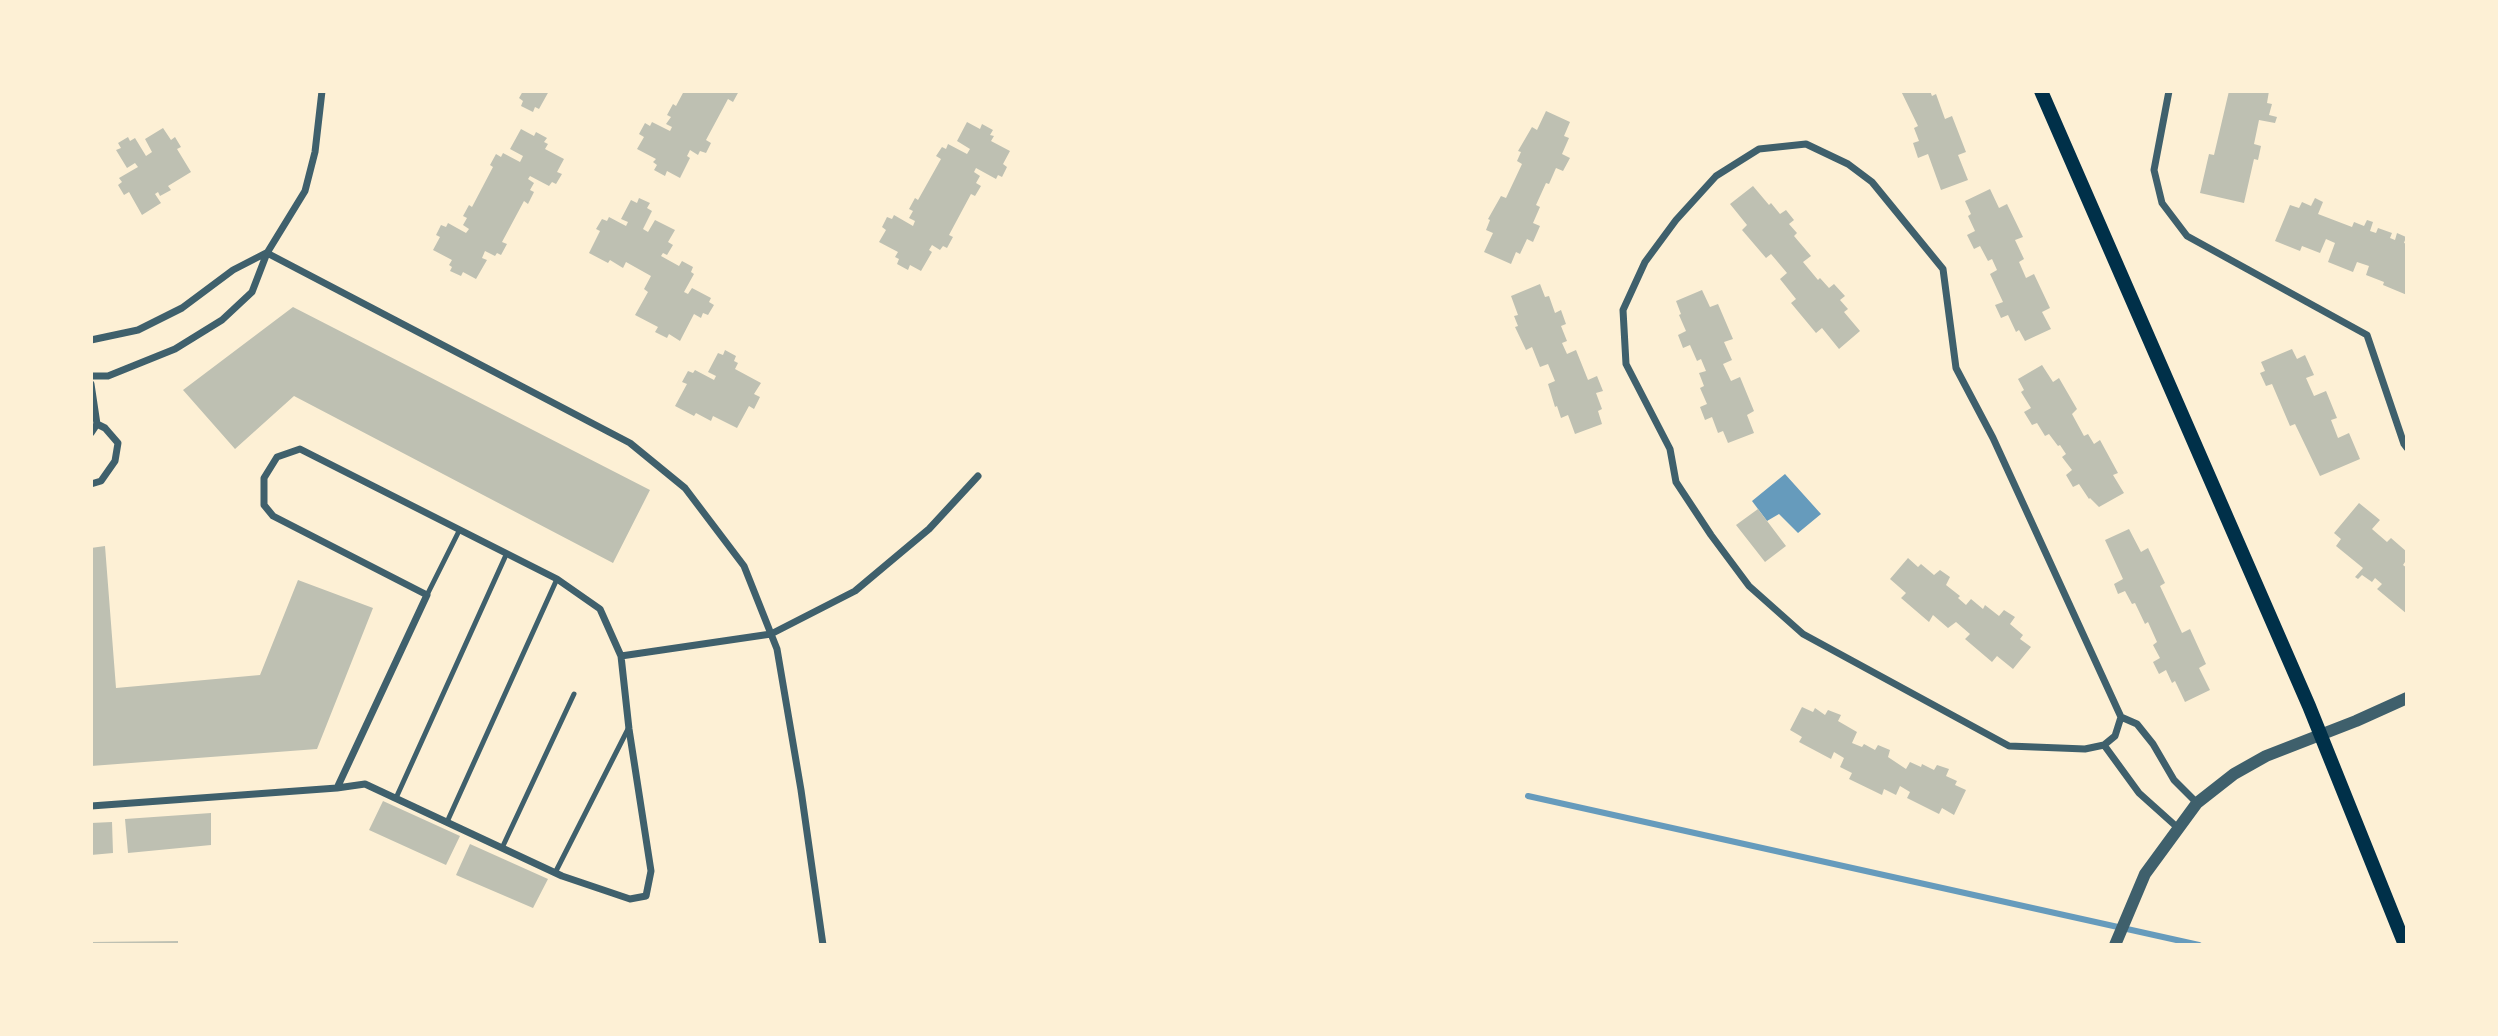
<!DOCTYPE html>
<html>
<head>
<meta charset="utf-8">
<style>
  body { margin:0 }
  #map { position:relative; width:2498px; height:1036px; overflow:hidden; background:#fdf0d5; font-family:Barlow,sans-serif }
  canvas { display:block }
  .frame { position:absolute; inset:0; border:93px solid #fdf0d5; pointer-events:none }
</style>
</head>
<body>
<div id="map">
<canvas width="2498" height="1036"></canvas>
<div class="frame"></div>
</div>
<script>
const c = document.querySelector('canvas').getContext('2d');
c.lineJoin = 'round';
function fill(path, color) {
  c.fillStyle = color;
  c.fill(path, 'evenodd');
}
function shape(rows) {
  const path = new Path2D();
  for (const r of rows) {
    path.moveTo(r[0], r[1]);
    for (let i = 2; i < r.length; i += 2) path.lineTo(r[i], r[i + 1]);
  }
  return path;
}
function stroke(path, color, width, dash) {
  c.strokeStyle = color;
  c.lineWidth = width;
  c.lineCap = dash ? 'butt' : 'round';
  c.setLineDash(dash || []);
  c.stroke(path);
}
fill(shape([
  [1785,474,1821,514,1798,533,1779,514,1767,521,1752,501]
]), '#669bbc');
stroke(shape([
  [1528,796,2199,945]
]), '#669bbc', 6);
fill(shape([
  [523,91,549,91,539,109,535,107,533,112,521,106,523,101,519,98],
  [684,91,739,91,733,102,728,99,706,140,711,143,706,153,700,151,698,155,690,150,687,156,690,158,680,178,667,171,665,176,654,170,657,165,653,162,656,159,637,149,644,137,639,134,645,123,650,126,652,122,670,131,672,127,666,124,671,117,667,115,673,104,676,106],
  [1901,91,1930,91,1932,96,1936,94,1945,119,1952,116,1966,152,1958,155,1968,180,1941,190,1928,154,1918,158,1913,143,1919,141,1914,128,1918,126],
  [2229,91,2269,91,2267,103,2272,104,2269,115,2277,117,2275,123,2259,120,2254,144,2261,146,2258,160,2254,159,2244,203,2200,193,2209,154,2214,155],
  [1546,111,1570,122,1564,136,1569,138,1562,154,1570,158,1563,171,1556,168,1549,184,1546,183,1536,205,1540,207,1533,223,1540,226,1533,242,1527,239,1520,254,1516,252,1511,264,1484,252,1493,233,1486,230,1490,220,1488,219,1501,196,1506,198,1522,164,1517,161,1521,152,1518,151,1532,127,1537,130],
  [967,122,980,129,982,124,993,130,990,135,994,136,991,141,1010,151,1003,164,1007,167,1002,177,998,175,996,179,976,168,974,172,980,176,976,183,981,186,975,196,971,194,949,235,953,237,947,248,943,246,940,250,932,245,929,250,932,252,921,271,910,265,908,270,897,264,899,259,895,257,898,252,879,242,886,230,882,227,887,217,892,219,894,215,913,226,915,221,909,218,913,211,909,209,915,198,918,200,941,159,936,156,942,147,946,149,948,144,967,154,970,149,957,141],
  [163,128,171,140,175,137,181,147,177,149,191,172,168,186,171,190,160,196,158,192,155,194,161,203,142,215,129,192,124,195,118,185,122,182,119,178,138,167,135,163,127,168,116,150,121,148,118,143,128,137,130,141,135,138,146,156,152,152,145,139],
  [521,129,534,136,536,132,547,138,544,142,548,144,545,149,564,159,557,172,562,174,556,184,552,182,549,186,530,176,528,179,534,183,530,190,534,192,528,204,524,201,502,242,507,244,501,255,497,253,495,256,485,251,482,258,487,260,476,279,463,272,461,276,450,271,452,267,449,265,452,260,433,250,440,237,436,235,441,225,446,227,448,223,466,233,469,229,463,225,467,218,463,216,469,205,472,207,493,167,490,165,496,154,501,157,503,153,520,162,523,156,510,149],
  [1753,186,1769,205,1771,203,1780,214,1786,210,1794,220,1789,224,1797,233,1794,236,1811,256,1803,262,1818,280,1820,278,1829,288,1834,284,1845,296,1840,300,1848,309,1844,312,1860,331,1839,349,1822,328,1816,333,1791,303,1796,299,1780,279,1787,273,1771,254,1766,258,1742,230,1747,225,1730,204],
  [1990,189,1999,208,2007,204,2023,237,2015,240,2024,259,2019,262,2026,278,2034,274,2050,308,2042,312,2051,329,2025,341,2019,330,2016,332,2008,315,2001,318,1995,305,2003,302,1990,274,1997,270,1992,259,1988,261,1980,246,1974,249,1967,235,1975,231,1968,216,1971,214,1965,201],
  [639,198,650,203,647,208,652,211,643,229,648,232,655,220,675,230,668,242,673,245,667,255,663,253,661,256,679,266,682,261,693,267,691,272,694,274,684,292,688,294,692,288,711,298,709,302,714,305,708,315,703,313,701,318,694,314,680,341,669,334,667,338,655,332,658,327,635,315,648,292,644,289,651,276,626,262,623,268,610,260,608,263,589,253,600,231,596,229,602,219,607,221,609,217,626,226,628,222,621,219,631,200,637,203],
  [2315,198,2323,202,2318,214,2352,227,2354,222,2364,226,2367,220,2373,222,2370,231,2376,233,2378,228,2392,233,2390,238,2395,240,2397,233,2406,237,2404,243,2407,244,2407,295,2383,285,2384,282,2366,275,2369,266,2357,262,2353,272,2328,262,2335,243,2326,239,2320,253,2302,246,2300,251,2275,241,2290,205,2299,208,2302,202,2311,206],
  [1540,284,1545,297,1549,296,1555,313,1561,310,1566,324,1561,326,1567,341,1562,343,1567,354,1576,350,1588,380,1597,376,1603,391,1596,393,1602,409,1598,411,1602,424,1575,434,1568,415,1561,418,1557,406,1555,407,1548,384,1555,381,1548,364,1540,367,1532,347,1526,350,1515,327,1518,326,1514,316,1518,315,1511,296],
  [1702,290,1710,307,1718,304,1733,339,1724,342,1732,360,1723,364,1731,381,1740,377,1754,411,1747,415,1754,433,1728,443,1723,431,1718,433,1712,417,1705,420,1700,407,1707,404,1700,388,1704,386,1699,373,1706,371,1701,359,1697,361,1690,345,1683,348,1678,335,1686,331,1679,315,1681,314,1676,301],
  [293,307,650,490,613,563,294,396,235,449,183,390],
  [2292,349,2297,359,2305,355,2314,375,2306,378,2314,396,2326,391,2337,418,2331,420,2338,438,2349,433,2360,459,2320,476,2295,424,2290,426,2272,384,2266,386,2260,373,2265,371,2261,362],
  [725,350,736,356,734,361,738,363,735,369,761,383,754,394,760,397,754,409,749,406,737,428,713,416,711,421,696,413,694,416,675,406,687,384,682,382,688,371,693,373,695,370,714,380,716,376,708,372,718,353,723,355],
  [2042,365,2053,382,2059,378,2077,409,2072,414,2084,436,2088,434,2094,444,2100,440,2118,473,2113,475,2124,493,2099,507,2090,498,2089,499,2079,484,2073,487,2066,475,2072,470,2062,457,2066,454,2060,445,2058,446,2049,434,2045,436,2037,423,2032,425,2024,412,2031,408,2021,392,2024,390,2018,379],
  [2359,503,2380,520,2372,529,2387,542,2391,538,2407,552,2407,559,2403,565,2407,568,2407,614,2377,589,2382,584,2375,578,2372,582,2362,575,2358,579,2355,577,2363,568,2336,546,2341,539,2334,533],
  [1758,509,1786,546,1765,562,1736,525],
  [2129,529,2141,552,2148,548,2165,583,2160,586,2182,633,2190,629,2206,664,2199,668,2210,690,2185,702,2175,681,2172,683,2166,670,2159,674,2153,662,2160,658,2153,645,2157,642,2148,622,2145,624,2135,603,2132,604,2125,591,2118,594,2114,584,2123,579,2105,540],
  [105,546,116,688,260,675,298,580,373,608,317,749,91,766,91,548],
  [1908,558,1918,567,1921,564,1934,575,1940,570,1950,577,1946,585,1960,596,1958,598,1966,605,1971,599,1983,609,1985,605,1999,616,2004,610,2015,617,2010,624,2023,635,2020,639,2031,647,2013,669,1997,656,1992,662,1965,639,1970,634,1956,622,1948,628,1933,615,1929,622,1901,598,1906,593,1890,579],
  [1802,707,1813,712,1815,708,1825,715,1828,710,1841,715,1838,721,1857,732,1852,743,1862,747,1864,744,1875,750,1878,745,1890,750,1888,757,1906,769,1910,762,1921,767,1922,764,1934,770,1937,765,1949,769,1946,776,1957,781,1955,785,1966,790,1954,815,1942,808,1939,814,1907,798,1910,792,1900,786,1896,795,1884,789,1882,795,1849,779,1852,773,1840,767,1844,758,1834,752,1831,759,1799,742,1802,737,1790,730],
  [383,801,460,836,446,865,369,830],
  [211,813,211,845,128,853,125,819],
  [112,822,113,853,91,855,91,823],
  [470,844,548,879,533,908,456,875],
  [178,941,178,945,91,945,91,942]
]), '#bec0b2');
stroke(shape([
  [427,595,459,531],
  [396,798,506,555],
  [447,822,557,579],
  [502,848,574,694],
  [555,873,628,729]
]), '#3f606c', 5);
stroke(shape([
  [2169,91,2154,170,2162,203,2187,236,2367,335,2404,444,2407,448],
  [267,253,630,443,685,488,744,566,777,649,801,790,823,945],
  [91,340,138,330,182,308,233,270,266,253],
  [91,376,108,376,175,349,222,320,252,292,267,253,305,191,315,152,322,91],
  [91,384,97,424,91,433],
  [91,484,101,481,115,461,118,443,105,428,97,424],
  [2121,717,2115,736,2104,745,2085,749,2009,746,1803,634,1749,586,1711,535,1676,482,1670,449,1626,364,1623,310,1645,262,1676,220,1716,176,1759,149,1806,144,1848,164,1872,182,1943,269,1956,368,1993,438,2121,717,2137,724,2153,744,2174,780,2197,803],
  [2104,745,2139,793,2178,828],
  [337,788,365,784,562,876,630,899,646,896,651,871,629,729,621,656],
  [91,806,337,788,427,595,273,516,264,505,264,478,277,457,300,449,557,579,600,609,621,656,771,634,855,591,929,529,978,476]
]), '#3f606c', 7);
stroke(shape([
  [2115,945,2145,874,2197,803,2234,774,2266,756,2356,721,2407,698]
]), '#3f606c', 12);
stroke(shape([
  [2041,91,2309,706,2405,945]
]), '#003049', 14);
</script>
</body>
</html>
